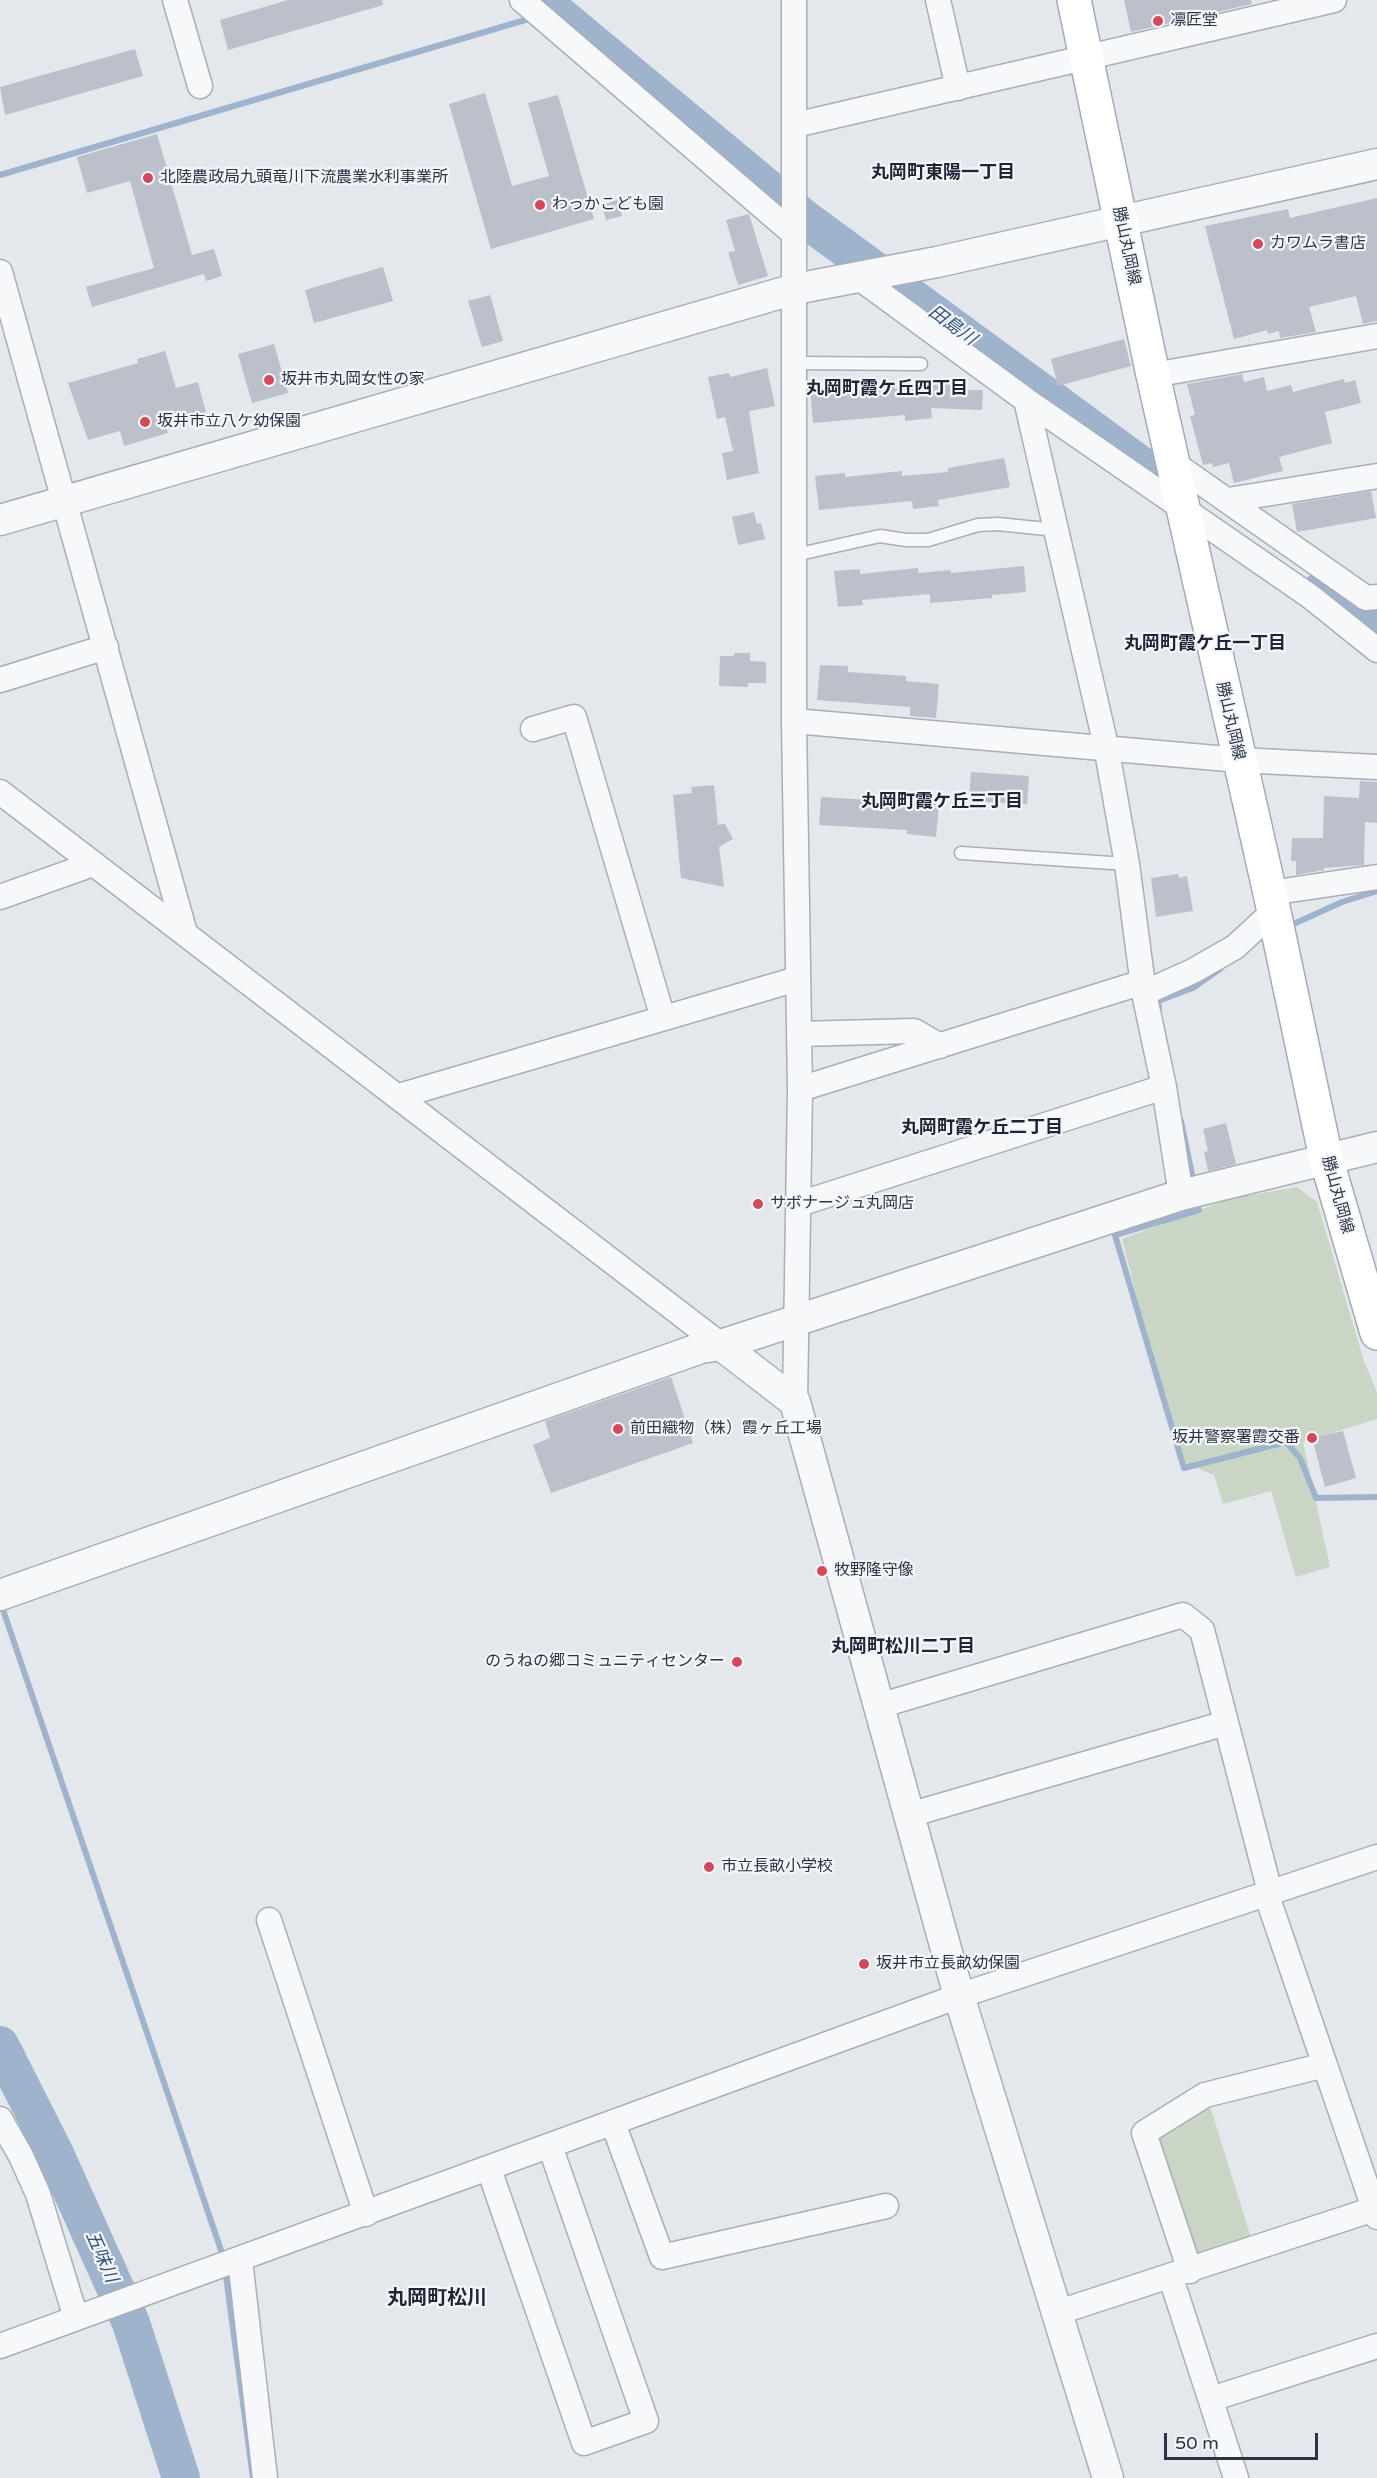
<!DOCTYPE html>
<html>
<head>
<meta charset="utf-8">
<style>
  body { margin:0 }
  #map { position:relative; width:1377px; height:2478px; overflow:hidden; background:#e4e7ec; font-family:"Varela Round",sans-serif }
  canvas { display:block }
  .scale { position:absolute; left:1164px; top:2433px; width:154px; height:27px; box-sizing:border-box; border:3px solid #2b3445; border-top:0; padding-left:8px; font-size:18px; line-height:21px; white-space:nowrap; color:#2b3445; -webkit-text-stroke:4px #f4f6f9; paint-order:stroke }
</style>
</head>
<body>
<div id="map">
<canvas width="1377" height="2478"></canvas>
<div class="scale">50 m</div>
</div>
<script>
const c = document.querySelector('canvas').getContext('2d');
c.lineJoin = 'round';
function fill(path, color) {
  c.fillStyle = color;
  c.fill(path, 'evenodd');
}
function shape(rows) {
  const path = new Path2D();
  for (const r of rows) {
    path.moveTo(r[0], r[1]);
    for (let i = 2; i < r.length; i += 2) path.lineTo(r[i], r[i + 1]);
  }
  return path;
}
function stroke(path, color, width, dash) {
  c.strokeStyle = color;
  c.lineWidth = width;
  c.lineCap = dash ? 'butt' : 'round';
  c.setLineDash(dash || []);
  c.stroke(path);
}
function drawText(font, color, halo, rows, align = 'center') {
  c.font = font + ' "Varela Round","Noto Sans JP",sans-serif';
  c.lineWidth = 4.5;
  c.setLineDash([]);
  c.textBaseline = 'middle';
  c.strokeStyle = halo;
  c.fillStyle = color;
  for (const [text, x, y, turn = 0] of rows) {
    c.save();
    c.translate(x, y);
    c.rotate((+turn || 0) * Math.PI / 180);
    c.textAlign = isNaN(turn) ? turn : align;
    if (halo) c.strokeText(text, 0, 0);
    c.fillText(text, 0, 0);
    c.restore();
  }
}
fill(shape([
  [1297,1187,1317,1202,1363,1358,1377,1393,1377,1419,1303,1442,1330,1567,1296,1577,1271,1491,1223,1504,1214,1475,1178,1460,1122,1239,1229,1199],
  [1210,2106,1251,2238,1191,2258,1151,2135]
]), '#c9d6c5');
stroke(shape([
  [0,175,532,18],
  [1287,927,1342,902,1377,891],
  [1159,1008,1158,1001,1193,988,1220,969],
  [1181,1121,1194,1184],
  [1197,1200,1199,1210,1115,1235,1184,1468,1286,1442,1300,1458,1316,1498,1377,1497],
  [1,1604,224,2259],
  [225,2269,253,2478]
]), '#9fb4cc', 6);
stroke(shape([
  [541,0,805,219,1168,485],
  [1319,592,1377,633],
  [0,2045,55,2154,131,2323,181,2478]
]), '#9fb4cc', 38);
fill(shape([
  [288,0,382,0,383,5,228,50,220,20],
  [1124,0,1251,0,1252,4,1131,32],
  [135,49,143,76,5,115,0,87],
  [485,93,512,186,549,176,528,103,558,95,594,219,491,249,449,104],
  [157,134,192,255,214,249,222,276,206,281,204,274,92,307,86,287,154,268,130,181,87,193,77,157],
  [1377,198,1377,321,1363,324,1356,296,1309,307,1316,332,1280,338,1279,331,1268,334,1267,330,1234,339,1205,226,1288,209,1290,218],
  [617,200,622,216,606,220,602,205],
  [749,214,768,276,738,285,728,252,735,251,726,220],
  [383,267,393,301,314,323,305,290],
  [490,295,503,341,482,347,468,301],
  [1124,339,1131,366,1058,386,1051,359],
  [274,344,288,393,252,403,238,354],
  [165,351,176,388,198,382,206,413,165,425,168,433,124,446,120,431,88,440,68,383,138,363,137,359],
  [767,368,775,406,749,411,759,473,727,480,722,453,733,451,725,417,717,419,708,377,729,373,730,377],
  [1242,374,1244,382,1264,377,1267,391,1291,385,1293,392,1344,379,1345,383,1355,380,1361,403,1325,412,1332,443,1279,457,1283,471,1234,483,1229,463,1213,467,1212,463,1203,465,1190,416,1195,415,1187,384],
  [957,382,967,383,967,390,983,390,982,410,931,408,932,418,905,421,905,415,813,423,810,389,838,386,838,391,895,385,895,389],
  [1004,458,1010,487,938,500,939,506,913,509,912,501,819,510,815,476,845,473,845,477,902,471,902,476,948,472,948,468],
  [1371,491,1376,518,1297,532,1292,504],
  [754,512,757,524,761,523,765,539,738,545,732,517],
  [1024,566,1026,592,992,595,992,598,930,603,930,594,862,600,863,605,838,607,834,571,860,569,860,574,918,568,919,573,950,570,951,573],
  [734,653,750,653,750,661,766,662,766,683,748,683,748,687,719,686,720,656,734,656],
  [820,665,848,666,848,672,906,676,906,681,939,684,936,718,910,716,910,707,817,700],
  [971,772,1029,776,1027,804,969,801],
  [1360,781,1377,782,1377,823,1365,822,1364,865,1324,868,1324,870,1296,875,1296,861,1291,861,1292,838,1323,838,1324,796,1359,798],
  [714,785,718,825,725,824,733,839,719,847,724,887,681,878,673,795,692,793,691,787],
  [821,797,939,804,936,837,907,834,907,830,819,825],
  [1178,874,1179,878,1187,876,1193,911,1156,917,1151,878],
  [1226,1123,1236,1164,1208,1171,1204,1152,1208,1151,1203,1129],
  [671,1377,693,1443,551,1493,533,1445,550,1438,545,1421],
  [1343,1431,1356,1478,1325,1487,1312,1438]
]), '#bbc0ca');
const service = shape([
  [795,363,921,364],
  [795,555,880,536,906,540,928,540,978,525,998,524,1056,530],
  [961,853,1127,864]
]);
const minor = shape([
  [175,0,200,86],
  [522,0,793,233],
  [794,0,794,721,800,1089,795,1402],
  [938,0,958,88],
  [795,125,1334,0],
  [0,272,185,933],
  [858,277,1026,400,1311,597,1377,650],
  [1153,375,1377,336],
  [1026,400,1106,746,1127,864,1144,993,1164,1087,1181,1195],
  [1172,462,1366,598,1377,597],
  [1228,500,1377,476],
  [0,680,106,647],
  [794,721,1239,760,1377,767],
  [533,729,574,717,663,1018],
  [0,792,721,1345],
  [1270,893,1377,877],
  [0,897,93,864],
  [1144,993,1193,971,1235,947,1274,911],
  [799,1034,914,1031,940,1046],
  [800,1089,1143,982],
  [399,1096,797,979],
  [799,1204,1164,1087],
  [879,1706,1183,1615,1202,1630,1270,1892],
  [909,1815,1226,1723],
  [1266,1893,1377,2217],
  [269,1920,366,2214],
  [0,2119,21,2156,38,2194,76,2318],
  [613,2123,662,2257,886,2206],
  [489,2169,584,2443,646,2421,550,2146],
  [240,2260,265,2478],
  [1190,2271,1144,2133,1205,2095,1325,2065],
  [1171,2278,1236,2478],
  [1056,2313,1377,2208],
  [0,2346,959,1996,1377,1857],
  [1211,2399,1377,2346]
]);
const tertiary = shape([
  [0,520,795,289,937,262,1377,164],
  [721,1345,795,1402,959,1996,1108,2478],
  [0,1595,701,1348,721,1345,1181,1195,1377,1147]
]);
const primary = shape([
  [1074,0,1153,375,1270,893,1326,1158,1377,1333]
]);
stroke(service, '#a9aeb7', 15);
stroke(minor, '#a9aeb7', 27);
stroke(tertiary, '#a9aeb7', 33);
stroke(primary, '#a3abb8', 36);
stroke(service, '#f7f8fa', 12);
stroke(minor, '#f7f8fa', 24);
stroke(tertiary, '#f7f8fa', 30);
stroke(primary, '#fff', 33);
for (const [x, y, r, color] of [
  [1158,21,6,"#d1495b"],
  [148,178,6,"#d1495b"],
  [540,205,6,"#d1495b"],
  [1258,244,6,"#d1495b"],
  [269,380,6,"#d1495b"],
  [145,422,6,"#d1495b"],
  [758,1204,6,"#d1495b"],
  [618,1429,6,"#d1495b"],
  [1312,1438,6,"#d1495b"],
  [822,1571,6,"#d1495b"],
  [737,1662,6,"#d1495b"],
  [709,1867,6,"#d1495b"],
  [864,1964,6,"#d1495b"]
]) {
  const dot = new Path2D();
  dot.arc(x, y, r, 0, 2 * Math.PI);
  c.fillStyle = color;
  c.fill(dot);
  stroke(dot, '#f4f6f9', 2);
}
drawText('16px', '#2b3445', '#f4f6f9', [
  ["凛匠堂",1170,21],
  ["北陸農政局九頭竜川下流農業水利事業所",160,178],
  ["わっかこども園",552,205],
  ["カワムラ書店",1270,244],
  ["坂井市丸岡女性の家",281,380],
  ["坂井市立八ケ幼保園",157,422],
  ["サボナージュ丸岡店",770,1204],
  ["前田織物（株）霞ヶ丘工場",630,1429],
  ["坂井警察署霞交番",1300,1438,"right"],
  ["牧野隆守像",834,1571],
  ["のうねの郷コミュニティセンター",725,1662,"right"],
  ["市立長畝小学校",721,1867],
  ["坂井市立長畝幼保園",876,1964]
], 'left');
drawText('16px', '#2b3445', '#f4f6f9', [
  ["勝山丸岡線",1126,246,78],
  ["勝山丸岡線",1230,721,77],
  ["勝山丸岡線",1337,1195,75]
]);
drawText('bold 18px', '#1d2536', '#f4f6f9', [
  ["丸岡町東陽一丁目",943,173],
  ["丸岡町霞ケ丘四丁目",887,389],
  ["丸岡町霞ケ丘一丁目",1205,644],
  ["丸岡町霞ケ丘三丁目",942,802],
  ["丸岡町霞ケ丘二丁目",982,1128],
  ["丸岡町松川二丁目",903,1647]
]);
drawText('italic 18px', '#34527a', '#f4f6f9', [
  ["田島川",952,326,36],
  ["五味川",101,2257,66]
]);
drawText('bold 20px', '#1d2536', '#f4f6f9', [
  ["丸岡町松川",437,2299]
]);
</script>
</body>
</html>
